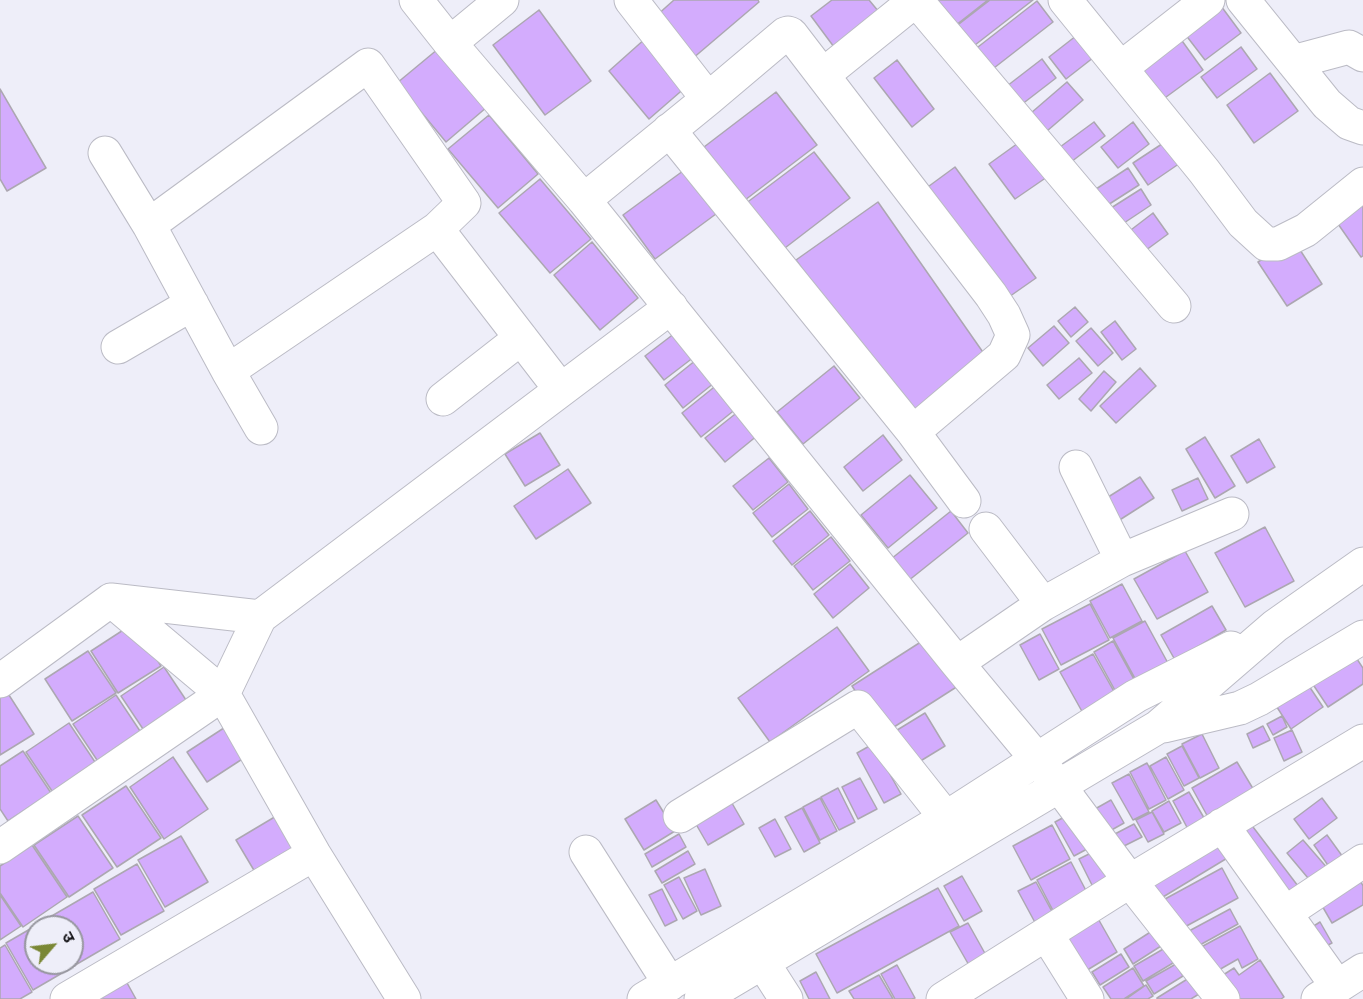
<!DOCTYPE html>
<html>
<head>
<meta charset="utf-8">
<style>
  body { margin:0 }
  #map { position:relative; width:1363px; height:999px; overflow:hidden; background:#eeeef9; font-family:"Public Sans","Noto Sans Devanagari",sans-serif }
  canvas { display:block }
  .north { position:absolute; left:24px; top:915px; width:60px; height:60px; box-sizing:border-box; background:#eeeef9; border:2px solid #96969e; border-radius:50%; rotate:62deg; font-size:16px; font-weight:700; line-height:24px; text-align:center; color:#121115 }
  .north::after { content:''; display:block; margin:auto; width:21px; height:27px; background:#7a8735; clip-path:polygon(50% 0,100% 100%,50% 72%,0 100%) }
</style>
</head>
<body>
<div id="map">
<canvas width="1363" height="999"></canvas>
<div class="north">उ</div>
</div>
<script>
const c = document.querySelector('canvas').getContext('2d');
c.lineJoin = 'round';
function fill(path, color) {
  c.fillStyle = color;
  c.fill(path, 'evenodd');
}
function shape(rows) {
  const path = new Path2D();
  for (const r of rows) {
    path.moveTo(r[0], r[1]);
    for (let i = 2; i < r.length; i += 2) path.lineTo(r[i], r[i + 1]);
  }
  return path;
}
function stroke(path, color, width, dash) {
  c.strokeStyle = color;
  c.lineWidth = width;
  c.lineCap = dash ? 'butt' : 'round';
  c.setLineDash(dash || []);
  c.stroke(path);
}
const building = shape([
  [674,0,758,0,759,2,692,59,656,16,674,0],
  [832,0,869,0,879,12,834,47,811,16,832,0],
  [937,0,988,0,951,29,937,0],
  [990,0,1033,0,966,52,950,31,990,0],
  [1037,1,1053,22,985,75,969,54,1037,1],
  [1221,6,1241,33,1205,60,1185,34,1221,6],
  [539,10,591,81,545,115,493,45,539,10],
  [1081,32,1098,54,1066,79,1049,57,1081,32],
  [646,38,687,86,649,119,609,71,646,38],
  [1180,38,1203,70,1162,100,1139,68,1180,38],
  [1241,47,1257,69,1217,98,1201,77,1241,47],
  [438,49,487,107,446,142,397,83,438,49],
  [1042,59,1056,78,1021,105,1007,86,1042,59],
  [897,60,934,109,912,127,874,78,897,60],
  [1270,73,1298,111,1254,143,1227,105,1270,73],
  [1067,82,1083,100,1047,131,1031,113,1067,82],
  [0,89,46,168,7,191,0,179,0,89],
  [776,92,817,145,745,200,704,147,776,92],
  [489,115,538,174,498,208,448,149,489,115],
  [1094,122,1105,136,1071,162,1060,147,1094,122],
  [1133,122,1149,144,1118,168,1101,147,1133,122],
  [1171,138,1186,159,1148,185,1133,163,1171,138],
  [1021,141,1047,177,1015,199,989,164,1021,141],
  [814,152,850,198,781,251,745,204,814,152],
  [955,167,1036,278,1006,299,925,189,955,167],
  [687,168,720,211,655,259,623,215,687,168],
  [1128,168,1139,185,1100,210,1090,193,1128,168],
  [540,179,591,239,550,273,499,213,540,179],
  [1141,189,1151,205,1121,225,1111,208,1141,189],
  [878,202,987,358,906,415,796,260,878,202],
  [1363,202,1363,256,1361,257,1336,221,1363,202],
  [1153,213,1168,234,1138,256,1123,236,1153,213],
  [1293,239,1322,284,1287,306,1258,262,1293,239],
  [592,242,638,298,600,330,554,275,592,242],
  [1075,307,1088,322,1071,337,1058,321,1075,307],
  [1115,321,1136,349,1122,360,1101,332,1115,321],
  [1054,326,1069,343,1043,366,1028,348,1054,326],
  [1091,328,1113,353,1098,366,1076,341,1091,328],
  [675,333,694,357,664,380,645,356,675,333],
  [1079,358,1092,373,1059,399,1047,385,1079,358],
  [696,360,714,383,683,408,665,385,696,360],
  [834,366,860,398,803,444,777,412,834,366],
  [1140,368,1156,386,1116,423,1100,406,1140,368],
  [1104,371,1116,382,1091,411,1079,399,1104,371],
  [718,384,737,408,701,437,682,413,718,384],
  [739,411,758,435,725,462,705,438,739,411],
  [540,433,560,465,525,486,505,454,540,433],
  [883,435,902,460,863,491,844,467,883,435],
  [1205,437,1235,486,1215,498,1186,449,1205,437],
  [1259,439,1275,467,1247,483,1231,456,1259,439],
  [769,458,788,482,753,510,733,486,769,458],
  [568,469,591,503,536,539,514,506,568,469],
  [910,475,937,508,888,548,861,515,910,475],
  [1140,477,1154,498,1118,521,1105,499,1140,477],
  [1198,478,1208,499,1182,511,1172,490,1198,478],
  [789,484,808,509,772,537,753,513,789,484],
  [810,511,829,535,792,565,773,541,810,511],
  [951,511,968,533,908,581,891,559,951,511],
  [1265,527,1294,581,1245,607,1215,553,1265,527],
  [831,537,850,561,813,590,794,566,831,537],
  [1185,551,1208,592,1157,619,1134,579,1185,551],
  [850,564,869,588,833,618,814,594,850,564],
  [1122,584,1142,621,1110,638,1090,601,1122,584],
  [1090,604,1109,640,1061,665,1042,629,1090,604],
  [1212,606,1226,630,1175,660,1161,635,1212,606],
  [1145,621,1169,665,1137,682,1113,638,1145,621],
  [134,623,161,666,118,693,91,651,134,623],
  [837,627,869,671,770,742,738,698,837,627],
  [1040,634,1059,669,1039,680,1020,645,1040,634],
  [927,638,958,686,883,734,852,686,927,638],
  [1113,641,1136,683,1117,694,1094,652,1113,641],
  [1351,650,1363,668,1363,684,1328,707,1308,677,1351,650],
  [88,651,116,693,72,721,45,679,88,651],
  [1093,654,1117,697,1084,715,1060,672,1093,654],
  [164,667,192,709,149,738,121,696,164,667],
  [1305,680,1323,707,1291,729,1273,701,1305,680],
  [7,692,34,734,0,755,0,696,7,692],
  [116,695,144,737,101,766,73,724,116,695],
  [925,713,945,746,909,768,889,735,925,713],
  [1282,716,1287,727,1273,735,1267,724,1282,716],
  [69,723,97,765,54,794,26,752,69,723],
  [230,724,250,754,207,782,187,752,230,724],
  [1263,726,1270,740,1253,748,1247,734,1263,726],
  [1292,730,1302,752,1284,761,1274,738,1292,730],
  [1202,734,1219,768,1200,778,1182,744,1202,734],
  [873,744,901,794,884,803,857,753,873,744],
  [1182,746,1199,778,1184,786,1167,754,1182,746],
  [23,751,51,793,8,821,0,809,0,766,23,751],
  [173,757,208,809,164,839,130,787,173,757],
  [1166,757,1184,790,1168,799,1150,766,1166,757],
  [1237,762,1255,792,1209,819,1192,788,1237,762],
  [1147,763,1166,800,1149,809,1130,772,1147,763],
  [1129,774,1149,812,1133,820,1112,783,1129,774],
  [860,778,877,809,858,819,842,787,860,778],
  [126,786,161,838,117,867,82,815,126,786],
  [838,788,855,822,839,830,821,797,838,788],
  [1189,792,1207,823,1190,833,1173,801,1189,792],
  [729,798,744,824,708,845,693,819,729,798],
  [820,798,837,831,820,840,803,807,820,798],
  [1322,798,1337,818,1309,839,1294,819,1322,798],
  [656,800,675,831,644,850,625,819,656,800],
  [1111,800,1124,823,1108,832,1095,809,1111,800],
  [1169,801,1181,823,1164,832,1152,811,1169,801],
  [802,808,820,843,804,852,785,817,802,808],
  [283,812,302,844,255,872,236,840,283,812],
  [1152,812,1164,834,1148,842,1136,820,1152,812],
  [1070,814,1089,848,1074,856,1055,822,1070,814],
  [78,816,113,868,69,897,34,845,78,816],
  [775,819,791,849,775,857,759,828,775,819],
  [1250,823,1298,886,1286,894,1238,832,1250,823],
  [1134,824,1142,837,1120,848,1113,835,1134,824],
  [1052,825,1070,859,1031,880,1013,846,1052,825],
  [679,834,686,847,652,867,645,854,679,834],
  [1327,835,1348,864,1334,874,1314,845,1327,835],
  [181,836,208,882,165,907,138,860,181,836],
  [1217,837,1229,857,1158,900,1146,880,1217,837],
  [1303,840,1329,870,1313,884,1287,853,1303,840],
  [32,845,67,897,23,927,0,893,0,866,32,845],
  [1099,849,1116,883,1096,893,1079,859,1099,849],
  [688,851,695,864,662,883,655,871,688,851],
  [1071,862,1092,902,1058,920,1037,880,1071,862],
  [137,864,164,911,121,935,94,889,137,864],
  [1222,868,1238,898,1181,929,1165,899,1222,868],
  [705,869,721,906,701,915,684,878,705,869],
  [962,876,982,911,964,921,944,886,962,876],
  [679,877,697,911,683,919,664,885,679,877],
  [1036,882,1056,919,1038,928,1018,891,1036,882],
  [1361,882,1363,886,1363,905,1332,923,1321,904,1361,882],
  [938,888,959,926,837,993,816,954,938,888],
  [662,889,677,920,665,926,649,895,662,889],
  [93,892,120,939,77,964,72,956,72,927,55,927,50,917,93,892],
  [0,895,21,926,0,940,0,895],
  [1230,909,1238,924,1198,946,1189,931,1230,909],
  [1096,915,1117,952,1079,975,1057,938,1096,915],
  [49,918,54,927,36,927,36,963,72,963,72,959,76,965,33,990,6,943,49,918],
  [1320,922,1332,943,1320,949,1309,929,1320,922],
  [968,923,987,957,970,967,950,932,968,923],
  [1240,926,1258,959,1242,968,1238,959,1217,971,1203,946,1240,926],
  [1152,931,1161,946,1133,964,1124,949,1152,931],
  [5,945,32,992,20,999,0,999,0,948,5,945],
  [1165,948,1173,963,1143,981,1134,966,1165,948],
  [1121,954,1129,967,1100,985,1092,972,1121,954],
  [1260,960,1284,997,1281,999,1234,999,1220,977,1234,968,1239,975,1260,960],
  [1176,964,1183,976,1154,994,1146,981,1176,964],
  [897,965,915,998,912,999,895,999,881,974,897,965],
  [1133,968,1144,986,1124,999,1111,999,1103,987,1133,968],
  [121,972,136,999,94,999,121,972],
  [816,972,830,999,809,999,800,981,816,972],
  [879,975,893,999,854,999,849,991,879,975],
  [1189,978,1199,994,1191,999,1157,999,1157,998,1189,978],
  [1146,985,1153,996,1148,999,1126,999,1146,985]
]);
fill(building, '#d3acfd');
stroke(building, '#aca7b1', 1.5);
const minor = shape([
  [416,0,450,43,584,200,957,663,1060,787,1130,881,1223,999],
  [631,0,708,99],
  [1065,0,1204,171,1243,223,1266,244,1278,244,1306,230,1363,184],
  [1243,0,1327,104,1349,123,1363,128],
  [450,43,502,0],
  [1293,62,1349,47,1363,55],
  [1121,68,1208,0],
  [823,75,916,0,1174,306],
  [669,130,913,432,964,501],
  [105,153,149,225,228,371,261,428],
  [584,200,708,99,785,34,788,33,791,34,991,295,1004,315,1013,335,1004,355,913,432],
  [149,225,368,65,464,203,437,229,228,371],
  [437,229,561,390],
  [118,347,192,304],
  [443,399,521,338],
  [1076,467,1122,560],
  [986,529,1043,604],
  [111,600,223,694,314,854,404,999],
  [957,663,1043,604,1122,560,1232,514],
  [0,681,111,600,260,617],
  [1164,726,1240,708,1259,699,1363,637],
  [680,816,858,707,946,818],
  [1222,825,1337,986],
  [0,847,223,694,260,617,671,307],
  [586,852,670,984],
  [1285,913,1363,861],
  [1047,935,1087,999],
  [763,963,786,999],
  [67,999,314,854],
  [644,999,946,818,1136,696,1231,648],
  [701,999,1158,727,1275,626,1363,564],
  [943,999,1130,881,1363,741],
  [1318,999,1363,970]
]);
stroke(minor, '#bbbbc5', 35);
stroke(minor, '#fff', 33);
</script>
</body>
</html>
